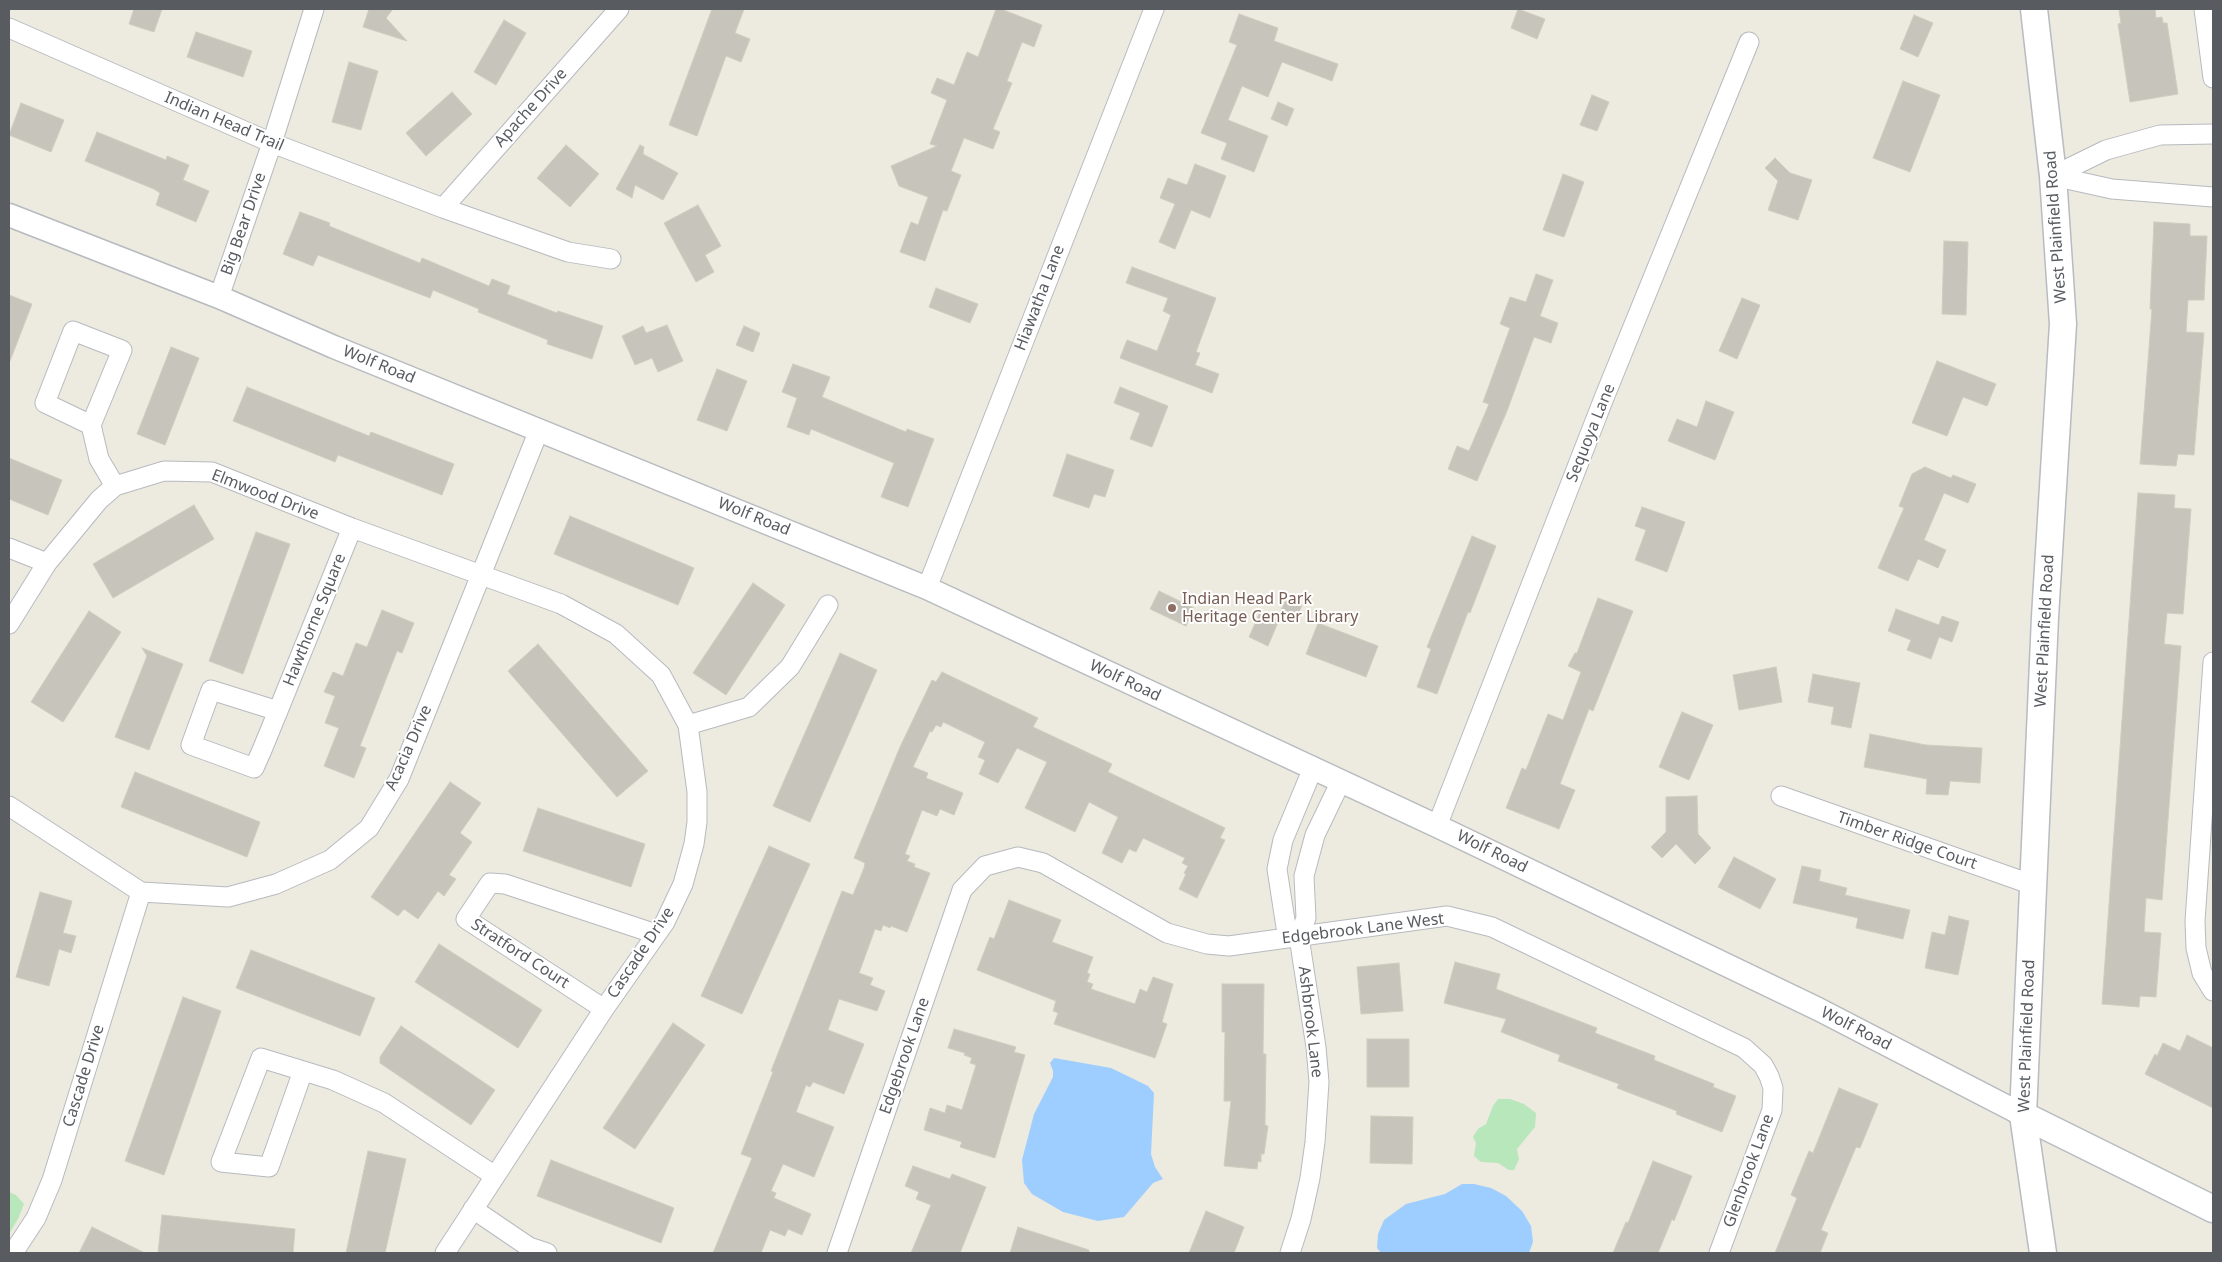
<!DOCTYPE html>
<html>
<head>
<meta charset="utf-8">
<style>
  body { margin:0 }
  #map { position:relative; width:2222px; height:1262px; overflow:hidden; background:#edeadf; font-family:"Noto Sans",sans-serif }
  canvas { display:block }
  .frame { position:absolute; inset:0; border:10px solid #585c61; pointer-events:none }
</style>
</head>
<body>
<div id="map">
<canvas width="2222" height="1262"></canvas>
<div class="frame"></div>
</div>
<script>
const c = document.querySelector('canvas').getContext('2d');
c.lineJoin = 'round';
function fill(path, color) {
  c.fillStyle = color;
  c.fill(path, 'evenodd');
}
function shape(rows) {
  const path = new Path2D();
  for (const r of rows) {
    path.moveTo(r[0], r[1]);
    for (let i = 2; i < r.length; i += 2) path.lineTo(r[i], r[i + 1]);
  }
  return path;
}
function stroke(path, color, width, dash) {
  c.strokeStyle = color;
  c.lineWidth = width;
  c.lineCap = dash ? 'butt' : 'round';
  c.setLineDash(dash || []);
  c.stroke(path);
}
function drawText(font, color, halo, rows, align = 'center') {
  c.font = font + ' "Noto Sans",sans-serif';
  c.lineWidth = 4;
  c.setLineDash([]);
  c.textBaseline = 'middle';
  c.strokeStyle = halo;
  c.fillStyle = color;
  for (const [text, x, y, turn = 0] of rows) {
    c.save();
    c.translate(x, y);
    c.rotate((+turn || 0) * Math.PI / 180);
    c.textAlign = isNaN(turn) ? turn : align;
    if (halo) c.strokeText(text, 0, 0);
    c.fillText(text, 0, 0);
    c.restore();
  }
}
fill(shape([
  [1498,1099,1510,1099,1524,1104,1536,1113,1535,1127,1517,1149,1519,1159,1514,1170,1509,1170,1498,1163,1481,1162,1474,1156,1476,1143,1473,1137,1478,1129,1486,1124,1493,1106],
  [9,1192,16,1195,24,1204,18,1219,9,1234]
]), '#b9e7bc');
fill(shape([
  [1054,1058,1111,1068,1148,1086,1154,1093,1151,1154,1155,1167,1163,1179,1153,1183,1124,1217,1098,1221,1063,1212,1032,1194,1024,1183,1022,1160,1034,1114,1053,1077,1053,1071,1050,1063],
  [1462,1184,1474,1184,1491,1188,1506,1196,1522,1211,1531,1226,1533,1242,1529,1253,1381,1253,1377,1248,1378,1234,1384,1220,1406,1204,1445,1194]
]), '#9dceff');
const building = shape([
  [134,9,162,9,154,32,129,24,134,9],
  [369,9,393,9,386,18,407,41,363,27,369,9],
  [712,9,744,9,735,33,750,39,741,62,726,56,697,136,669,125,712,9],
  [996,9,1001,9,1042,25,1034,47,1022,42,1007,81,1012,83,993,129,1000,132,993,149,964,138,951,171,961,175,947,211,943,210,925,261,900,252,911,222,918,225,928,197,899,186,891,166,937,146,930,144,947,100,931,93,937,78,954,85,967,52,978,57,996,9],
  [1518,9,1545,19,1537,39,1511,28,1518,9],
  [2129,9,2155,9,2156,18,2162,17,2163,23,2167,23,2178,94,2130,102,2118,24,2121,23,2119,10,2129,9],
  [1239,14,1278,28,1274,41,1338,64,1332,81,1282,62,1268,97,1242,86,1228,120,1268,136,1254,172,1221,159,1227,143,1201,133,1237,45,1229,42,1239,14],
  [1914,15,1933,23,1918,57,1900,49,1914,15],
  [504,20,526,33,496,85,474,72,504,20],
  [196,32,252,51,243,77,187,57,196,32],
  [349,62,378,71,361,130,332,122,349,62],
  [1903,81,1940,95,1910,172,1873,158,1903,81],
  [452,92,472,114,426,156,406,133,452,92],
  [1592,95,1609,102,1597,131,1580,125,1592,95],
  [1278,102,1294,109,1287,126,1271,119,1278,102],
  [21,103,64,120,51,152,9,135,21,103],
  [97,132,166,160,167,156,189,165,183,180,209,191,196,222,156,205,160,193,154,189,85,161,97,132],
  [566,145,599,174,570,207,537,178,566,145],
  [640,145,644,147,643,154,678,173,663,200,635,185,632,198,616,189,640,145],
  [1775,158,1790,173,1812,180,1798,220,1768,210,1778,181,1765,168,1775,158],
  [1195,164,1226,176,1210,218,1191,210,1175,249,1159,242,1175,204,1160,198,1168,178,1187,185,1195,164],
  [1563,174,1584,182,1564,237,1543,230,1563,174],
  [698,205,721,246,705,255,714,272,696,282,664,223,698,205],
  [300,212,330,223,329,226,420,263,422,258,489,286,492,279,510,286,507,294,557,313,558,311,603,326,592,359,547,344,548,340,478,312,479,309,433,290,430,298,318,255,313,266,283,254,300,212],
  [2154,222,2190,224,2190,236,2207,236,2204,300,2188,300,2186,332,2204,333,2194,455,2178,454,2176,466,2140,464,2152,309,2150,309,2154,222],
  [1944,241,1968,242,1966,315,1942,314,1944,241],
  [1132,267,1216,298,1196,352,1200,353,1195,365,1219,374,1212,393,1120,358,1127,340,1157,351,1171,315,1163,311,1168,298,1126,283,1132,267],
  [1536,274,1553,280,1540,316,1558,323,1551,343,1534,337,1507,411,1477,481,1448,469,1457,446,1469,451,1489,404,1483,402,1510,328,1500,324,1510,297,1526,302,1536,274],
  [936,288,978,304,970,323,929,307,936,288],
  [9,295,32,304,10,361,9,361,9,295],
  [1742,298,1760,305,1737,359,1719,351,1742,298],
  [667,325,683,361,658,372,652,358,635,365,622,336,643,326,646,333,667,325],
  [744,326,760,333,753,352,736,345,744,326],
  [171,347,199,358,165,445,137,434,171,347],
  [1937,361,1996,384,1987,406,1963,397,1947,436,1912,423,1937,361],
  [793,364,830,377,822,397,906,432,907,429,934,439,908,507,881,497,894,463,811,429,809,435,787,427,797,398,782,392,793,364],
  [717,369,747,381,727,431,697,420,717,369],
  [247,387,369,436,371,432,454,464,442,495,338,455,335,462,233,421,247,387],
  [1120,387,1168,406,1152,447,1130,439,1140,413,1114,403,1120,387],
  [1706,401,1734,412,1715,460,1668,441,1677,419,1697,427,1706,401],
  [1067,454,1114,470,1105,497,1094,494,1089,508,1053,496,1067,454],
  [9,458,62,480,48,515,9,499,9,458],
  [1925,467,1951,478,1953,475,1976,484,1968,503,1944,493,1924,540,1946,550,1938,568,1918,559,1908,581,1878,568,1904,508,1899,506,1912,474,1925,467],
  [2138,493,2175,495,2174,508,2191,509,2183,614,2167,613,2164,644,2181,646,2162,900,2146,898,2144,932,2161,933,2156,997,2140,996,2139,1007,2102,1004,2138,493],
  [194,505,214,539,113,598,93,564,194,505],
  [1642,507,1685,522,1667,572,1635,560,1646,530,1635,526,1642,507],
  [570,516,694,568,678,605,554,554,570,516],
  [256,532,290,544,243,674,209,661,256,532],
  [1472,536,1496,546,1470,613,1468,612,1437,694,1417,687,1431,649,1427,647,1472,536],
  [753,583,785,605,726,695,693,673,753,583],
  [1159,591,1194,608,1186,626,1150,609,1159,591],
  [1287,598,1302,605,1295,622,1279,614,1287,598],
  [1598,598,1633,611,1593,711,1589,709,1560,784,1575,790,1559,829,1506,808,1522,768,1526,770,1548,714,1563,720,1581,672,1568,666,1575,653,1577,653,1598,598],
  [1896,609,1939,625,1942,616,1959,622,1952,642,1939,637,1931,659,1907,650,1911,640,1888,631,1896,609],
  [382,610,414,623,402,653,397,651,360,746,366,748,354,778,324,766,339,728,325,723,335,696,324,692,333,672,343,676,356,643,367,647,382,610],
  [89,611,121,632,63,722,31,702,89,611],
  [1260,612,1279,620,1268,646,1249,637,1260,612],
  [1318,623,1378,646,1366,677,1306,654,1318,623],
  [538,644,648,771,617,797,508,671,538,644],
  [142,648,183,664,149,750,115,737,147,656,142,648],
  [840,653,877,670,810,822,773,806,840,653],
  [1776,667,1782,702,1739,710,1733,675,1776,667],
  [942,672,1038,718,1033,727,1112,764,1108,772,1225,828,1220,838,1225,840,1197,898,1179,889,1186,874,1184,873,1188,866,1182,863,1185,858,1143,838,1136,852,1129,849,1122,863,1102,853,1118,817,1089,802,1075,832,1025,808,1047,762,1017,748,998,783,979,774,985,760,978,757,985,742,943,722,941,727,936,725,932,732,930,731,913,767,928,773,926,778,963,793,954,815,940,809,937,816,922,810,905,854,910,856,907,861,915,864,914,867,930,873,907,932,891,926,890,928,883,925,881,931,875,929,859,973,873,978,870,985,885,991,877,1011,839,999,828,1030,864,1044,844,1094,813,1082,810,1087,806,1085,796,1112,834,1127,814,1177,783,1164,771,1191,776,1193,774,1198,811,1214,802,1235,788,1229,785,1236,770,1230,761,1253,713,1253,752,1158,741,1154,773,1072,771,1071,842,891,853,895,864,868,865,863,854,858,900,747,932,680,936,682,942,672],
  [1813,674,1860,683,1851,728,1831,724,1834,707,1808,702,1813,674],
  [1682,712,1713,725,1689,780,1659,767,1682,712],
  [1870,734,1926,745,1982,748,1980,783,1950,781,1948,795,1926,794,1927,779,1864,767,1870,734],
  [135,772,260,822,247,857,121,807,135,772],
  [450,782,481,803,460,833,472,842,449,875,456,879,444,896,438,891,418,919,404,909,398,916,371,897,450,782],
  [1697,796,1698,834,1711,848,1695,864,1676,844,1662,858,1651,847,1666,832,1666,797,1697,796],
  [538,808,645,844,631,887,523,851,538,808],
  [769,846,810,864,742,1014,701,996,769,846],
  [1734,857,1776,879,1760,909,1718,887,1734,857],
  [1802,866,1821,870,1819,881,1847,888,1845,895,1910,910,1903,939,1856,928,1858,918,1793,903,1802,866],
  [40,892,72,901,63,933,76,936,71,953,59,949,49,986,16,977,40,892],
  [1009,900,1061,920,1052,942,1093,957,1087,973,1090,974,1087,982,1093,984,1091,989,1135,1004,1140,989,1147,992,1153,977,1173,984,1162,1022,1167,1024,1155,1058,1054,1024,1058,1013,1053,1011,1056,1001,977,970,990,937,994,939,1009,900],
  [1949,916,1969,921,1958,975,1925,968,1932,932,1945,935,1949,916],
  [439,944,542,1010,518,1048,415,982,439,944],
  [251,950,375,998,360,1036,236,988,251,950],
  [1455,962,1500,974,1496,989,1597,1028,1595,1033,1655,1056,1654,1060,1714,1084,1713,1087,1736,1096,1722,1132,1676,1114,1677,1111,1617,1088,1619,1084,1558,1061,1560,1055,1501,1032,1506,1019,1444,1003,1455,962],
  [1399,963,1403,1011,1361,1014,1357,967,1399,963],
  [1222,984,1264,984,1263,1054,1266,1054,1265,1125,1268,1126,1264,1154,1261,1154,1261,1162,1258,1161,1257,1169,1224,1166,1231,1101,1224,1101,1225,1032,1222,1032,1222,984],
  [183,997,221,1011,164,1175,125,1161,183,997],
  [673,1023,705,1045,635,1149,603,1128,673,1023],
  [401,1026,495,1090,471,1125,380,1063,380,1057,401,1026],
  [954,1029,1016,1047,1014,1052,1025,1055,995,1158,960,1147,962,1142,924,1130,930,1108,945,1113,947,1105,962,1110,976,1065,970,1063,972,1058,964,1055,965,1053,948,1048,954,1029],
  [2187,1035,2213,1048,2213,1108,2145,1074,2155,1054,2157,1056,2163,1043,2180,1051,2187,1035],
  [1367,1039,1409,1039,1409,1087,1367,1087,1367,1039],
  [1839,1088,1878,1104,1860,1148,1856,1147,1821,1230,1828,1233,1820,1253,1775,1253,1797,1198,1791,1195,1809,1151,1813,1153,1839,1088],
  [1371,1116,1413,1117,1412,1164,1370,1163,1371,1116],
  [368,1151,406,1159,385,1253,346,1253,368,1151],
  [551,1160,674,1208,661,1243,537,1196,551,1160],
  [1653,1161,1692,1176,1674,1221,1672,1219,1658,1253,1613,1253,1626,1222,1628,1223,1653,1161],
  [913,1166,950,1179,952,1174,986,1187,960,1253,911,1253,931,1205,916,1199,919,1192,905,1186,913,1166],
  [1206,1211,1244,1227,1234,1253,1189,1253,1206,1211],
  [162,1215,295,1229,293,1253,158,1253,162,1215],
  [92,1227,145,1253,79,1253,92,1227],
  [1018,1227,1089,1250,1089,1253,1010,1253,1018,1227]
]);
fill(building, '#c7c4bc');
stroke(building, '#d1ccbd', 1);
const minor = shape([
  [2204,9,2213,78],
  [9,28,272,143,443,208,568,252,611,259],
  [2053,176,2106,150,2160,135,2213,134],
  [2053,176,2112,189,2213,197],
  [443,208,619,9],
  [219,297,272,143,314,9],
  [73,331,122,350,91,425,45,403,73,331],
  [91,425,99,459,115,486],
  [9,548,47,563,9,624],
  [47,563,99,500,115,486,164,471,212,472,352,528,561,604,616,634,661,675,688,725,697,792,697,822,694,844,683,884,665,922,604,1009,445,1253],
  [927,588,1154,9],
  [2213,662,2195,921,2196,948,2202,973,2213,991],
  [278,711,211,690,191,745,254,768,262,750,278,711,352,528],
  [688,725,749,707,790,667,828,605],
  [1781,796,2033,885],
  [9,806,141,892,228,897,276,884,330,860,369,828,399,779,539,430],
  [1437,826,1604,398,1749,42],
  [1299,937,1286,927,1277,869,1283,840,1313,768],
  [604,1009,466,919,490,883,505,884,656,934],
  [303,1071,269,1167,221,1162,261,1058,333,1080,384,1103,495,1176],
  [473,1209,529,1247,547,1253],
  [13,1253,36,1218,52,1180,141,892],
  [837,1253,962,890,985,866,1018,857,1043,863,1167,933,1207,944,1229,946,1447,916,1492,927,1744,1048,1763,1065,1769,1076,1773,1088,1772,1110,1719,1253],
  [1290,1253,1301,1219,1310,1178,1315,1142,1319,1082,1316,1047,1299,937,1306,918,1304,876,1315,835,1341,781]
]);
const tertiary = shape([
  [9,215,219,297,334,347,927,588,1437,826,1818,1009,2023,1115]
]);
const secondary = shape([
  [2034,9,2053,176,2063,324,2045,617,2023,1115,2043,1253],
  [2023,1115,2213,1209]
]);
stroke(minor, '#b7babf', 21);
stroke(tertiary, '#b7babf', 25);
stroke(secondary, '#b8bbc2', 29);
stroke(minor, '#fff', 19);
stroke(tertiary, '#fff', 22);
stroke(secondary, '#fff', 26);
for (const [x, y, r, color] of [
  [1172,608,5,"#8d6e63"]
]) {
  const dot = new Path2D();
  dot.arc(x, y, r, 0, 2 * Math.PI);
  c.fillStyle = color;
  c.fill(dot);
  stroke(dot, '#fff', 2);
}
drawText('16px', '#585c61', '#fff', [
  ["Apache Drive",531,108,-48],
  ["Indian Head Trail",224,122,23],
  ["Big Bear Drive",244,224,-71],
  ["West Plainfield Road",2056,227,-94],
  ["Hiawatha Lane",1040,298,-69],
  ["Wolf Road",379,365,22],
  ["Sequoya Lane",1591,433,-68],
  ["Elmwood Drive",265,495,21],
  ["Wolf Road",754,517,22],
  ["Hawthorne Square",315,620,-68],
  ["West Plainfield Road",2045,631,-87],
  ["Wolf Road",1125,681,25],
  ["Acacia Drive",409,748,-66],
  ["Timber Ridge Court",1907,841,19],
  ["Wolf Road",1492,852,26],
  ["Edgebrook Lane West",1363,929,-7],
  ["Cascade Drive",641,953,-56],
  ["Stratford Court",520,954,33],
  ["Ashbrook Lane",1310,1022,83],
  ["Wolf Road",1856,1029,27],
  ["West Plainfield Road",2027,1036,-88],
  ["Edgebrook Lane",905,1056,-71],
  ["Cascade Drive",84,1076,-73],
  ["Glenbrook Lane",1749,1171,-70]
]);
drawText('16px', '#785e54', '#fff', [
  ["Indian Head Park",1182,599],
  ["Heritage Center Library",1182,617]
], 'left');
</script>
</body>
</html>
